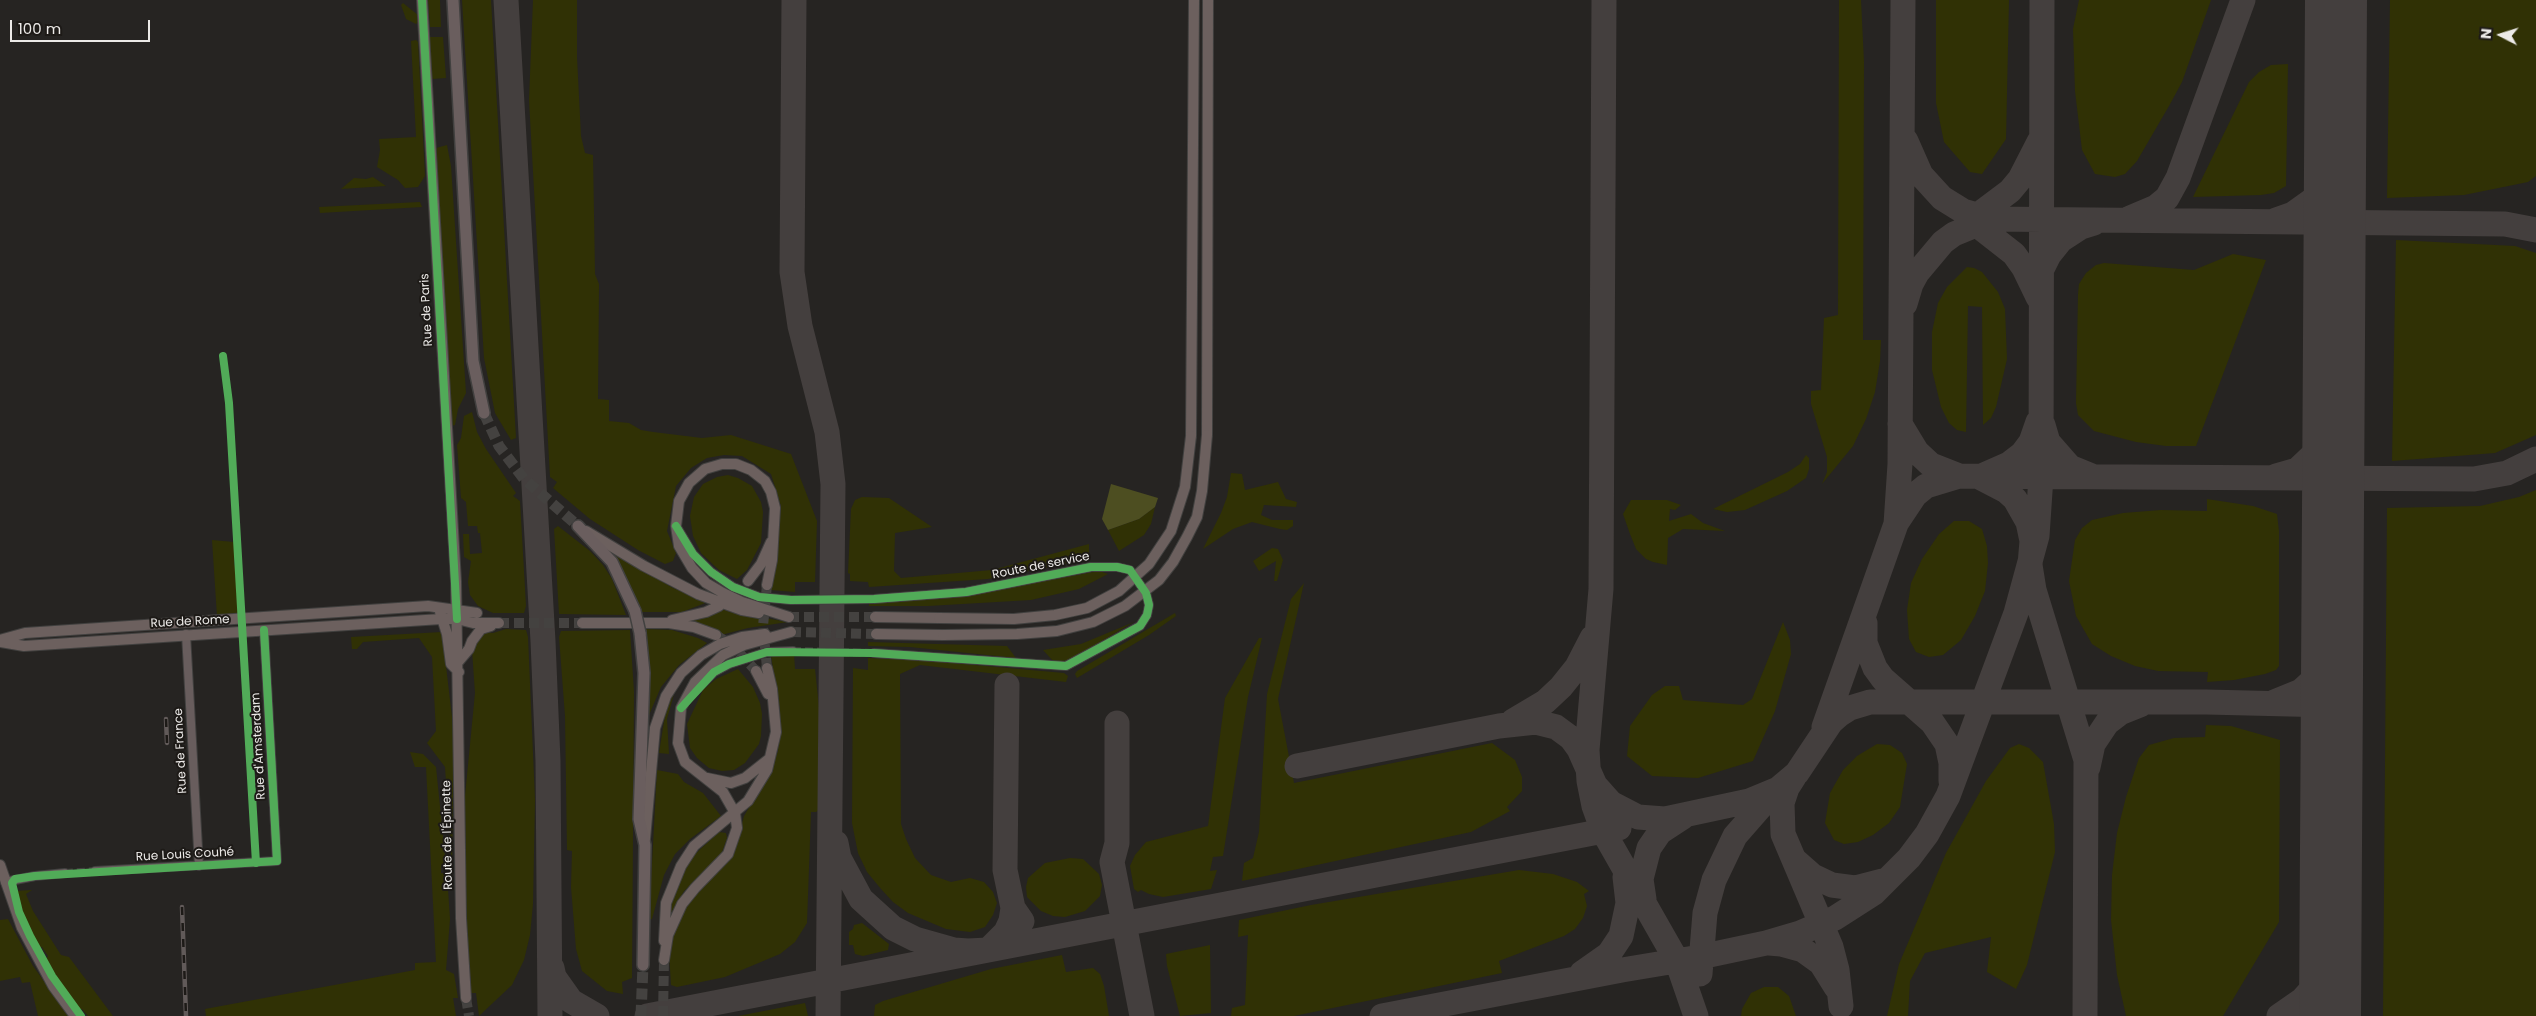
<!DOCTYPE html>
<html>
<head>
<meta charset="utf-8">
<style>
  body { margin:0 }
  #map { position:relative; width:2536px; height:1016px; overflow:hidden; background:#262422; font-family:Poppins,sans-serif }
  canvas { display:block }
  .north { position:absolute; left:2476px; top:10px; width:50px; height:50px; -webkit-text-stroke:4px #1d1a17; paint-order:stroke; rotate:275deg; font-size:14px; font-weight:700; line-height:20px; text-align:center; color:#eceae8 }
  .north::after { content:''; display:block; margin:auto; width:18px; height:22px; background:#eceae8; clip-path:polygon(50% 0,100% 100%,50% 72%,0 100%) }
  .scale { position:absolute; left:10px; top:20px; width:140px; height:22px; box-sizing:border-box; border:2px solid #eceae8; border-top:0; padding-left:6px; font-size:15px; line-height:18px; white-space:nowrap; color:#eceae8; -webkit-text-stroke:4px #1d1a17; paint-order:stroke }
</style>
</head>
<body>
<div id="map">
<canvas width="2536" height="1016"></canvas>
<div class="north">N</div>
<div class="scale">100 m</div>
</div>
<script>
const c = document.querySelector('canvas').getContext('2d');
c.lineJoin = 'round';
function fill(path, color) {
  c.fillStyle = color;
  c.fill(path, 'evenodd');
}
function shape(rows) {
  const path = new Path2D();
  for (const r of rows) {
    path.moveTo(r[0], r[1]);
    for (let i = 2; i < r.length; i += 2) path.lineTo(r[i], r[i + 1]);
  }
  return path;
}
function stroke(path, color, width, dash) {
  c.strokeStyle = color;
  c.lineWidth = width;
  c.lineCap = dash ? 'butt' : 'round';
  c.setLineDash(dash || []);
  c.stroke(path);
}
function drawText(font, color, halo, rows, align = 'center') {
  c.font = font + ' Poppins,sans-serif';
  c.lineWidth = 4;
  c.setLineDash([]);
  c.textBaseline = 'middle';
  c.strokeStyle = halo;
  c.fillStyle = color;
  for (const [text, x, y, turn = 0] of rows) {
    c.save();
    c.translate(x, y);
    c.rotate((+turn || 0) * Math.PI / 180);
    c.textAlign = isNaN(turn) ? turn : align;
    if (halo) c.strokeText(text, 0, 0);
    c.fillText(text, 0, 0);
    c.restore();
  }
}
fill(shape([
  [428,0,440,0,441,27,430,27],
  [462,0,491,0,516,438,511,440,495,413,484,358],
  [533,0,577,0,577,57,581,136,585,153,593,155,595,274,599,284,598,399,609,400,609,421,629,423,641,430,653,432,702,438,731,435,791,454,817,521,815,582,795,582,795,592,770,590,778,543,781,506,771,474,742,456,724,455,707,458,691,468,676,486,667,531,676,553,673,561,665,564,638,550,590,519,553,488,557,482,550,477,529,100],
  [1839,0,1861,0,1864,62,1863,340,1881,340,1880,361,1875,392,1866,419,1853,446,1822,484,1827,472,1827,457,1811,404,1811,391,1821,390,1824,318,1838,315],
  [1936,0,2009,0,2006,139,1982,174,1970,172,1944,142,1936,103],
  [2079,0,2211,0,2182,82,2169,106,2137,161,2125,174,2115,177,2095,174,2082,150,2075,91,2073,29],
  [2390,0,2536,0,2536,176,2528,182,2464,195,2387,198],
  [403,3,418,15,418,22,416,24,406,19,401,5],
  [429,37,443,37,446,78,432,79],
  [416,40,418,42,425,176,418,187,405,188,398,180,377,167,380,150,379,139,416,137,411,41],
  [2288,64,2286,186,2274,193,2261,195,2193,197,2249,82,2259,72,2271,65],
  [447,145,451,166,466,393,458,409,455,425,451,426,436,148],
  [373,177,386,186,341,189,354,178,366,179],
  [420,202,422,207,320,213,319,207],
  [2396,240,2515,246,2536,253,2536,435,2495,453,2392,461],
  [2233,254,2266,260,2196,446,2166,446,2136,442,2094,431,2078,415,2076,403,2078,294,2079,284,2086,273,2096,265,2104,263,2194,270],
  [1967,267,1974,268,1982,272,1998,292,2005,309,2007,359,1996,407,1991,418,1983,425,1982,307,1968,306,1966,432,1957,430,1949,423,1941,407,1932,370,1932,332,1938,303,1947,287],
  [472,412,477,432,486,449,516,493,513,496,520,501,526,606,524,613,493,613,478,606,470,595,468,582,471,561,464,557,463,534,469,534,470,554,482,553,480,533,478,533,477,526,468,526,466,502,461,498,457,445,461,438,464,416],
  [1806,455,1809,458,1809,469,1806,478,1787,491,1745,510,1727,512,1713,509,1788,472,1800,464],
  [1231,473,1242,474,1245,490,1278,482,1286,499,1297,502,1296,507,1264,505,1261,515,1272,520,1293,520,1293,526,1287,530,1280,529,1252,522,1233,529,1203,549,1221,513,1227,497],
  [728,475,738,478,752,486,761,502,763,512,761,543,747,570,737,579,719,570,701,553,693,536,690,516,694,497,703,484,717,477],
  [2536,490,2536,1016,2383,1016,2387,508,2480,506,2519,497],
  [862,497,889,498,932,527,895,533,894,571,901,578,992,570,1089,544,1089,552,1085,560,988,579,869,587,868,582,850,581,850,574,848,573,851,509,855,500],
  [2207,499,2253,506,2277,514,2279,531,2279,666,2276,670,2265,674,2234,680,2207,682,2208,672,2158,671,2135,666,2111,656,2092,644,2076,616,2069,581,2075,540,2082,528,2092,520,2123,513,2161,510,2207,511],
  [1631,500,1667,500,1681,505,1675,510,1670,509,1669,521,1691,514,1703,523,1725,531,1683,529,1668,538,1667,565,1653,562,1646,559,1636,549,1630,534,1623,514],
  [1155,507,1151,524,1144,535,1119,551,1108,530,1139,519],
  [1954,521,1969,521,1982,529,1987,546,1988,563,1985,591,1975,616,1961,640,1943,655,1929,657,1916,652,1909,639,1907,610,1911,583,1922,559,1939,534],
  [558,526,590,551,603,565,612,579,626,615,559,614,554,529],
  [212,540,234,542,234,565,237,566,239,615,217,616],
  [1272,548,1278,549,1283,560,1277,581,1274,581,1276,561,1259,571,1253,561],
  [609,550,673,588,708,602,682,612,641,612],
  [1099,571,1108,574,1079,589,1031,600,928,606,869,606,869,602,954,597],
  [1304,583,1278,699,1294,783,1492,743,1515,760,1522,777,1522,791,1507,807,1510,811,1471,832,1242,881,1244,863,1253,858,1259,832,1267,694,1291,599],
  [722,609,730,612,788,622,748,628,721,635,693,624,692,621],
  [1175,613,1176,616,1149,635,1077,678,1075,674,1077,671],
  [1134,622,1070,660,1054,662,1043,650,1081,644],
  [1783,622,1790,640,1791,654,1775,711,1753,761,1698,778,1652,776,1627,756,1630,726,1652,695,1665,686,1679,686,1683,700,1743,705,1752,699],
  [506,629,526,630,528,637,535,800,533,904,530,935,524,960,512,985,479,1016,476,993,471,993,471,978,467,969,465,796,475,693,472,650,476,641,484,632,493,633],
  [644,629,672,630,698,638,707,643,679,665,661,687,649,715,647,716],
  [630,630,634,692,632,978,622,982,623,994,607,991,582,971,576,949,571,887,572,851,567,850,565,716,559,637,561,631],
  [442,632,454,734,452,869,445,767,427,743,436,731,432,657,419,638,363,642,357,649,352,649,351,637],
  [1259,638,1262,638,1248,697,1223,856,1213,857,1210,871,1217,870,1211,889,1163,897,1149,894,1141,890,1138,892,1134,889,1130,866,1135,855,1146,842,1208,826,1225,698],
  [868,642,1007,646,1016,658,910,647,868,646],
  [794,654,795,669,815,669,829,802,816,812,811,812,807,923,795,942,780,954,725,977,677,987,671,985,669,952,675,927,688,902,734,854,744,816,771,771,778,751,780,709,771,656],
  [868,658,919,660,1064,673,1068,676,1066,682,920,665,900,674,901,824,906,839,915,858,931,875,951,882,970,878,984,882,993,892,997,903,993,915,985,927,970,932,946,929,908,913,893,902,881,889,867,872,858,853,852,823,853,668,868,670],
  [738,669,753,687,760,703,762,714,761,736,759,744,745,763,734,770,722,771,709,768,697,758,690,748,687,724,703,690,716,679],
  [674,694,667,719,669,754,659,753,666,709],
  [2206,725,2231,726,2280,740,2279,922,2223,1016,2126,1016,2117,975,2111,920,2112,875,2117,833,2126,797,2139,758,2149,745,2174,738,2205,737],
  [1877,744,1890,745,1902,753,1907,764,1900,807,1889,823,1873,835,1858,842,1844,844,1834,840,1825,823,1830,793,1843,770,1857,756],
  [2019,744,2029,748,2043,762,2054,824,2055,852,2027,965,2016,989,1987,972,1991,937,1925,953,1910,981,1908,1016,1887,1016,1899,964,1946,853,1986,781,2010,748],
  [410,752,423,754,436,767,446,866,441,866,441,873,447,874,450,919,446,970,454,974,458,998,453,998,456,1016,206,1016,205,1009,415,970,415,963,436,962,426,767,415,767],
  [657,770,678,774,684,782,703,793,721,816,690,839,675,854,664,875,652,919,649,920],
  [719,832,726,833,727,838,721,855,684,891,668,918,669,907,683,869,694,855],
  [1070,858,1083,859,1099,874,1102,885,1100,896,1085,911,1065,917,1053,916,1041,911,1027,897,1026,887,1028,878,1045,863],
  [1519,870,1553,874,1577,882,1589,891,1584,894,1587,906,1583,918,1575,929,1564,936,1499,961,1502,973,1294,1016,1231,1016,1232,1008,1245,1005,1248,935,1238,937,1239,920,1311,905],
  [32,890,26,894,33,911,61,955,69,957,113,1016,88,1016,82,1009,79,1009,59,981,46,959,48,956,42,947,39,947,27,924,15,893,15,891],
  [8,919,33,966,69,1016,38,1016,30,982,22,983,20,977,0,981,0,920],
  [862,923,889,944,888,950,863,956,855,954,853,945,849,945,849,932,853,929,854,925],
  [1210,945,1211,1013,1180,1016,1167,966,1166,954],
  [1062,955,1066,972,1093,968,1100,974,1104,986,1109,1016,874,1016,875,1005,883,1001,991,969],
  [1764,987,1778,987,1789,996,1796,1016,1741,1016,1742,1009,1751,993],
  [805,1003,808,1016,738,1016]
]), '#303105');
fill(shape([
  [1111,484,1158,498,1155,507,1139,519,1108,530,1102,519]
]), '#4d4e21');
stroke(shape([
  [506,0,543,641,548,761,550,1016],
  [794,0,792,272,800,326,827,432,833,484,828,1016],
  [1604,0,1601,589,1587,750,1589,781,1594,806,1603,831,1677,961,1696,1016],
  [1906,141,1921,175,1942,198,1963,211,1991,219,2505,224,2536,230],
  [1968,218,2014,254,2024,268,2038,297],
  [2130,218,2156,207,2167,198,2178,178,2243,0],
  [2276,220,2293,214,2314,199,2325,179,2335,139],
  [1970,221,2010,191,2020,179,2039,142],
  [2041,271,2049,255,2061,240,2081,227,2094,223],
  [1905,304,1911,284,1917,273,1943,242,1954,234,1976,225,1997,221],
  [1900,424,1917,452,1931,465,1959,476],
  [2043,425,2048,442,2062,458,2070,467,2092,476],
  [1984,475,2009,464,2022,454,2031,442,2038,422],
  [2276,476,2297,470,2315,453,2324,438,2334,405],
  [1981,478,2006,491,2015,499,2028,522,2032,541,2030,565,2034,590,2086,760,2085,1016],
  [1897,522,1915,495,1926,486,1959,476,2474,479,2507,473,2536,459],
  [1865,623,1865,643,1875,668,1883,679,1932,722,1947,744,1951,763,1951,781],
  [1007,685,1005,870,1013,908,1022,921],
  [2274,702,2301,691,2312,681,2323,661,2332,633],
  [1513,721,1545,702,1561,687,1577,667,1592,638],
  [1117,723,1117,843,1112,862,1142,1016],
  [1824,727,1896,524,1900,464,1903,0],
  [1297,766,1499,726,1536,722,1556,727,1571,738,1579,749,1595,785,1611,803,1638,817,1665,819,1749,801,1778,789,1797,773,1831,722,1839,715,1850,708,1870,702,2206,702,2332,705],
  [2088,767,2093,744,2107,723,2120,713,2140,705],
  [1794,777,1787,788,1782,803,1783,834,1831,947,1837,970,1841,1006],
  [836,843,839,858,861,899,893,928,915,939,954,950,968,951,988,950,1006,932,1011,921,1013,908],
  [1796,861,1813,876,1832,885,1855,888,1882,881],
  [1644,899,1641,879,1649,848,1660,832,1683,817],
  [1769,943,1781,944,1803,950,1821,963,1836,987],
  [552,968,554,977,571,1001,597,1016],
  [1582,973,1609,954,1621,936,1628,903,1625,877],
  [1700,974,1705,913,1714,880,1735,836,1770,796],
  [647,1016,1619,828],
  [1382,1016,1622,970,1700,957,1766,943,1800,933,1835,918,1874,893,1909,858,1927,834,1948,796,2016,613,2037,536,2041,477,2042,0],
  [2279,1016,2302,1000,2320,980,2326,967,2331,939]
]), '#443f3e', 25);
stroke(shape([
  [2330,1016,2336,0]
]), '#443f3e', 62);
stroke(shape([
  [793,651,874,653],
  [65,873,95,871]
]), '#444240', 8, [8, 4]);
stroke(shape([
  [789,617,875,617],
  [499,623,582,623],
  [791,632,876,634],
  [716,635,733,646,756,671],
  [767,668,763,626,767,585],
  [466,998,469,1016],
  [663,1016,664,960]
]), '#444240', 10, [10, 5]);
stroke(shape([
  [484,413,499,446,524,479,578,526],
  [641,1016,643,965]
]), '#444240', 11, [11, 5.5]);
const street = shape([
  [678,529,693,554,711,572,733,587,759,597,791,600,874,599,966,592,1091,567,1117,567,1130,570,1146,593,1149,605,1147,615,1140,626,1066,666,874,653],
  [186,634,199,866],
  [692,694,714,672,729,664,767,652,793,651],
  [95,871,277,861,264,630],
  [5,882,35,876,65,873]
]);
const secondary = shape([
  [422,0,456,581,461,918,466,998],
  [1207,435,1208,0],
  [1191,436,1194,0],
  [586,531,644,566,698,594,742,610,759,613],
  [748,581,761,564,771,542],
  [767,585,772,560,775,508,771,492,765,481,751,470,736,464,722,464,705,469,689,483,679,501,676,526,679,546,692,568,706,583,723,593,742,602,789,617],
  [440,612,447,634,451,664,459,672],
  [875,617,939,618],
  [672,620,706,612,719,606],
  [582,623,669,623,694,627,716,635],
  [876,634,943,635],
  [0,640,25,633,428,606,477,613],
  [0,642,24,646,441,619,457,619,473,623,499,623],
  [458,662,469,649,472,641,481,629,491,626],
  [756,671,768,694],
  [707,778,731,783,745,778,769,759],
  [645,839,655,728,666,696,681,673,701,655,720,644,742,637,765,634],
  [0,865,22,928,53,986,75,1016],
  [664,941,666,903,681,866,694,846,748,801,767,770,776,732,772,689,767,668],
  [664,960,668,935,682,904,695,888,728,854,737,828,735,813,723,792,685,762,678,743,681,708,695,682,723,655,744,645,791,632]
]);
const primary = shape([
  [453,0,473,361,484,413],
  [578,526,612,562,635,611],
  [640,633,644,673,639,819,645,845,643,965]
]);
stroke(street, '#41403f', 10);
stroke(secondary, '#41403f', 12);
stroke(primary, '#41403f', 14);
stroke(street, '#685d5d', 8);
stroke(secondary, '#6c605e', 10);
stroke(primary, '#6a5e5e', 11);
const rail = shape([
  [166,719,167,743],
  [182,907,186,1016]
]);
stroke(rail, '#615a59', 4.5);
stroke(rail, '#1d1a17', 2.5, [8]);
const secondaryBridge = shape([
  [939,618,1014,619,1055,615,1087,608,1119,591,1149,564,1171,531,1185,487,1191,436],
  [943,635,1017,634,1057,631,1093,622,1125,606,1159,580,1173,562,1187,537,1197,517,1202,491,1207,435]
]);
const primaryBridge = shape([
  [635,611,640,633]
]);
stroke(secondaryBridge, '#41403f', 12, []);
stroke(primaryBridge, '#41403f', 14, []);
stroke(secondaryBridge, '#6c605e', 10);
stroke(primaryBridge, '#6a5e5e', 11);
stroke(shape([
  [422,0,457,619],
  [223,356,229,403,256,863],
  [676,526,693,554,711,572,733,587,759,597,791,600,874,599,966,592,1091,567,1117,567,1130,570,1146,593,1149,605,1147,615,1140,626,1066,666,874,653,767,652,729,664,714,672,681,708],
  [81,1016,52,976,30,936,19,912,12,883,15,879,35,876,277,861,264,630]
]), '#51ab58', 8);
drawText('12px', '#eceae8', '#1d1a17', [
  ["Rue de Paris",427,310,-93],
  ["Route de service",1041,566,-11],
  ["Rue de Rome",190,622,-3],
  ["Rue d'Amsterdam",259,746,-93],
  ["Rue de France",181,751,-93],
  ["Route de l'Épinette",448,835,-91],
  ["Rue Louis Couhé",185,855,-3]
]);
</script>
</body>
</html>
